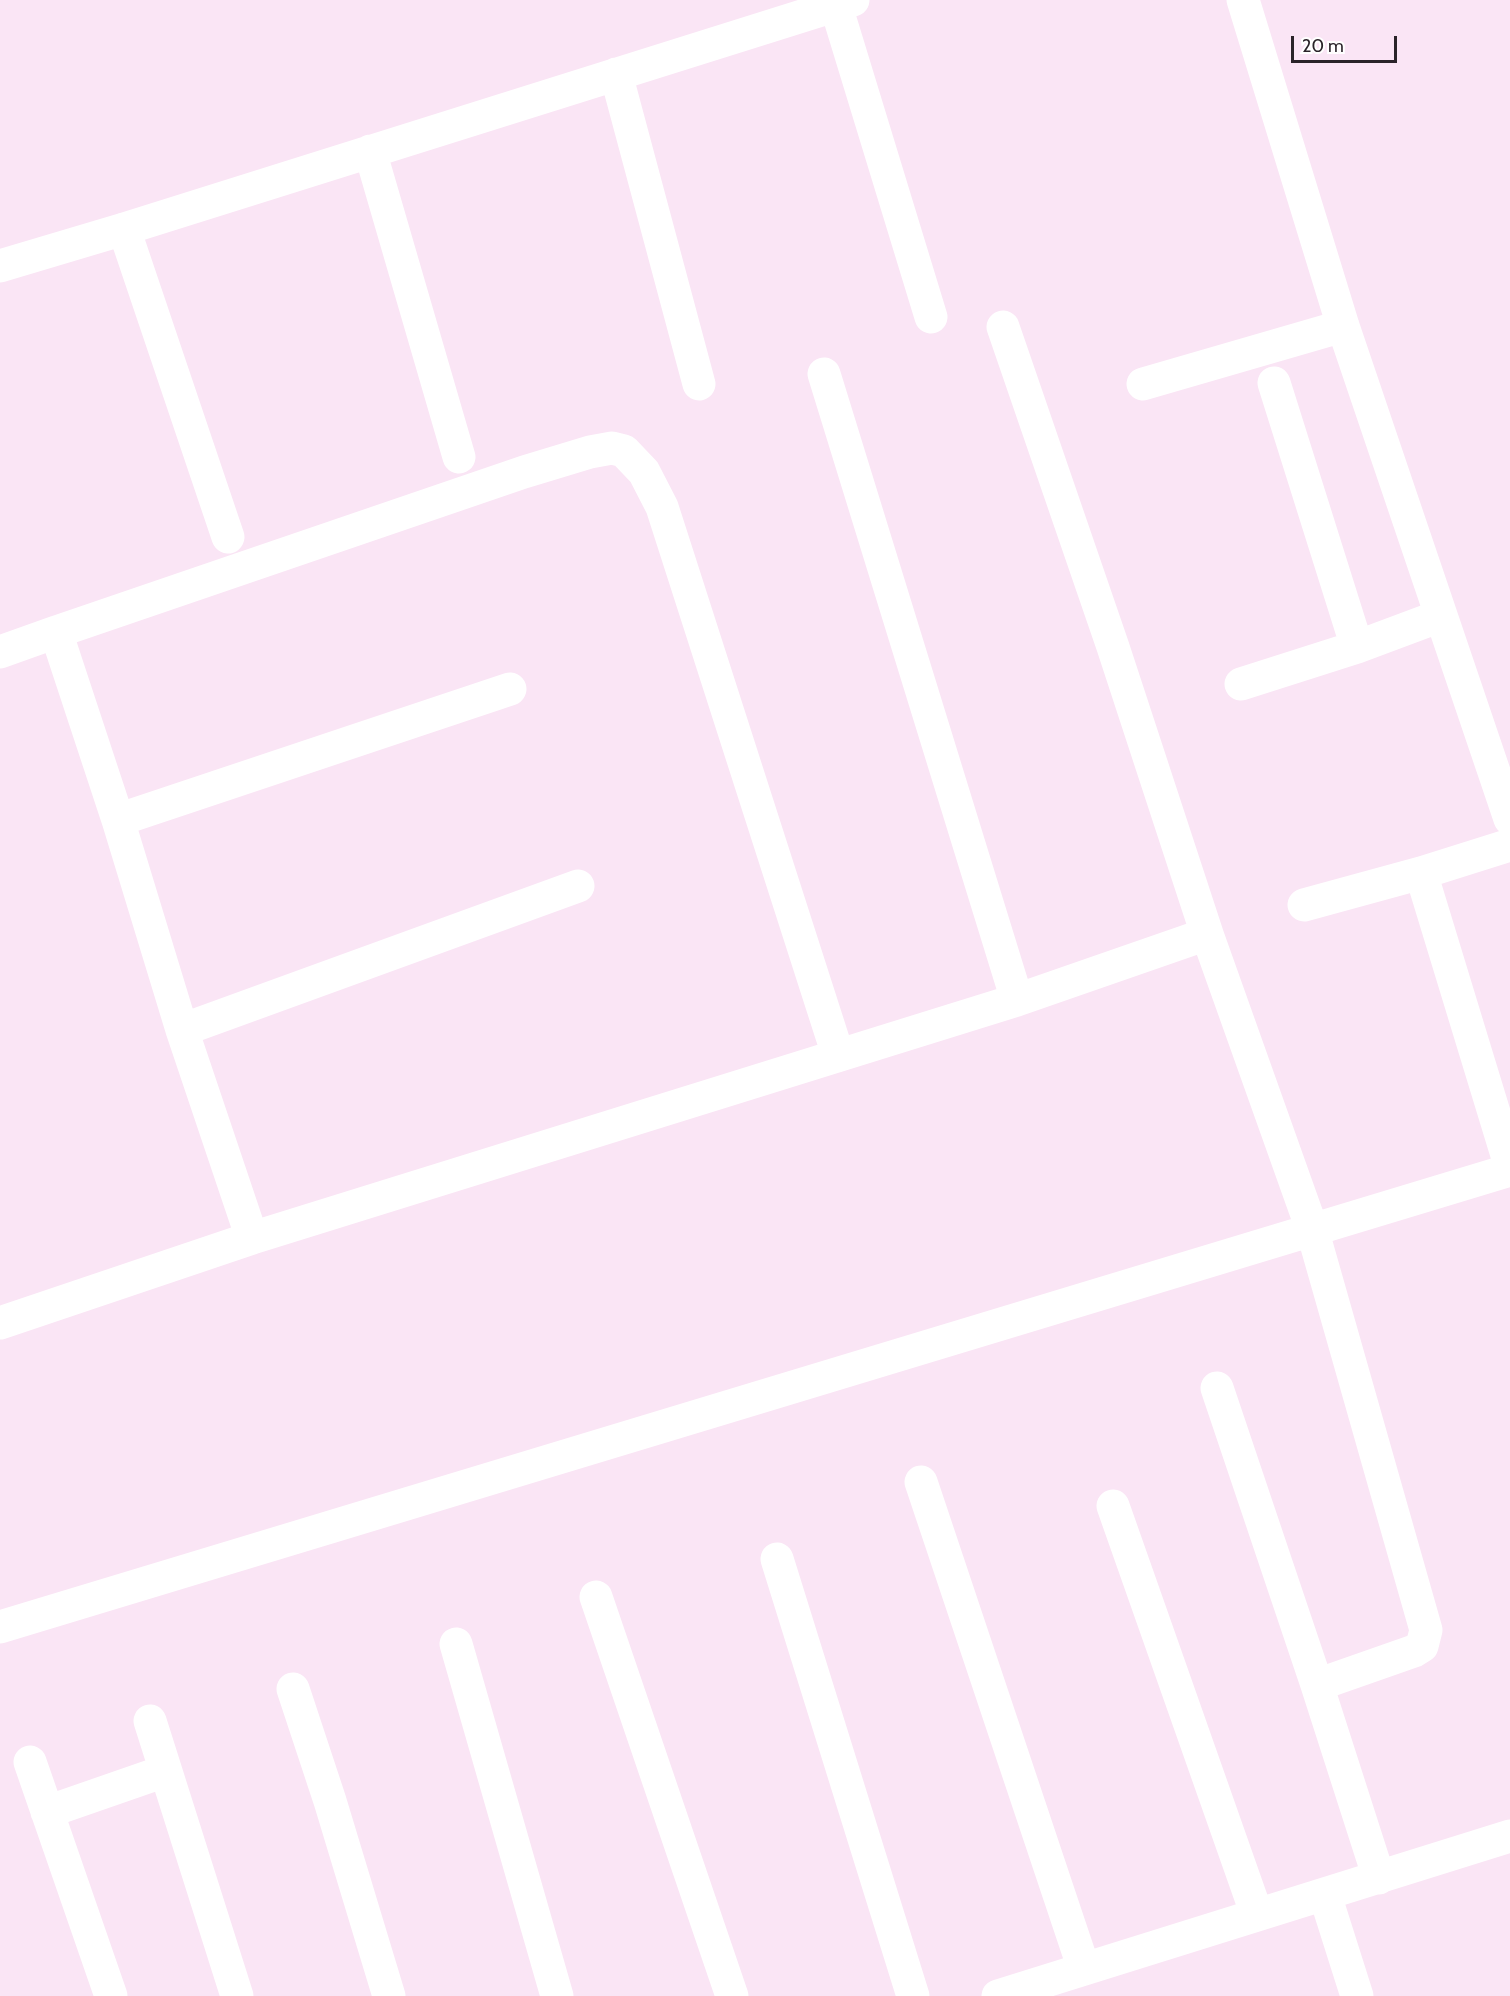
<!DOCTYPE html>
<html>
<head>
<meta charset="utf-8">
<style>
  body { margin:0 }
  #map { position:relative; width:1510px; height:1996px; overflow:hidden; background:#fae5f5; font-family:Cabin,sans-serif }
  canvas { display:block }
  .scale { position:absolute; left:1291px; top:36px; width:106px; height:27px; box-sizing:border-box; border:3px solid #2a2329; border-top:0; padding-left:8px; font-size:18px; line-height:21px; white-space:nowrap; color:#2a2329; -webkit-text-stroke:4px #fff; paint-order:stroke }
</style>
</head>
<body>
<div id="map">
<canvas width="1510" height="1996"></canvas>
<div class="scale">20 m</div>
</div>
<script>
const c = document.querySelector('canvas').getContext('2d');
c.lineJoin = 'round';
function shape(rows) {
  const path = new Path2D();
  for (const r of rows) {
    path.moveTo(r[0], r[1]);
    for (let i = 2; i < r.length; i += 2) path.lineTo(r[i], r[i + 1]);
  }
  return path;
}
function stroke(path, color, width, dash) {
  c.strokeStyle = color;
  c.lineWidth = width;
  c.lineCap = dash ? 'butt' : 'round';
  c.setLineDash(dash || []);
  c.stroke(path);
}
stroke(shape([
  [1243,0,1343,326,1510,819],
  [836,6,931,317],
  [616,74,699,384],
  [370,151,459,457],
  [124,229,228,537],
  [0,266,124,229,853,0],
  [1003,327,1113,647,1207,934],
  [824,374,1017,1000],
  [1274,383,1357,647],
  [1143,384,1343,326],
  [0,652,56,632],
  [1241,684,1357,647,1440,616],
  [118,820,510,689],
  [1421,873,1510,1165],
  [1304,905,1421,873,1510,845],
  [182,1030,578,886],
  [252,1238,182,1030,118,820,56,632,524,472,590,452,612,448,624,451,644,472,662,507,838,1055],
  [0,1323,252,1238,1017,1000,1207,934,1312,1229,1426,1630,1422,1646,1414,1651,1317,1685],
  [1217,1388,1317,1685,1379,1878],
  [921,1482,1084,1969],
  [1113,1506,1257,1915],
  [777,1559,913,1996],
  [596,1597,732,1996],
  [0,1627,1510,1170],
  [456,1644,557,1996],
  [293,1689,330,1801,389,1996],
  [150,1721,237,1996],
  [30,1762,111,1996],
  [47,1812,165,1771],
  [1325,1895,1357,1996],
  [998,1996,1510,1836]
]), '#fff', 33);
</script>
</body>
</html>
